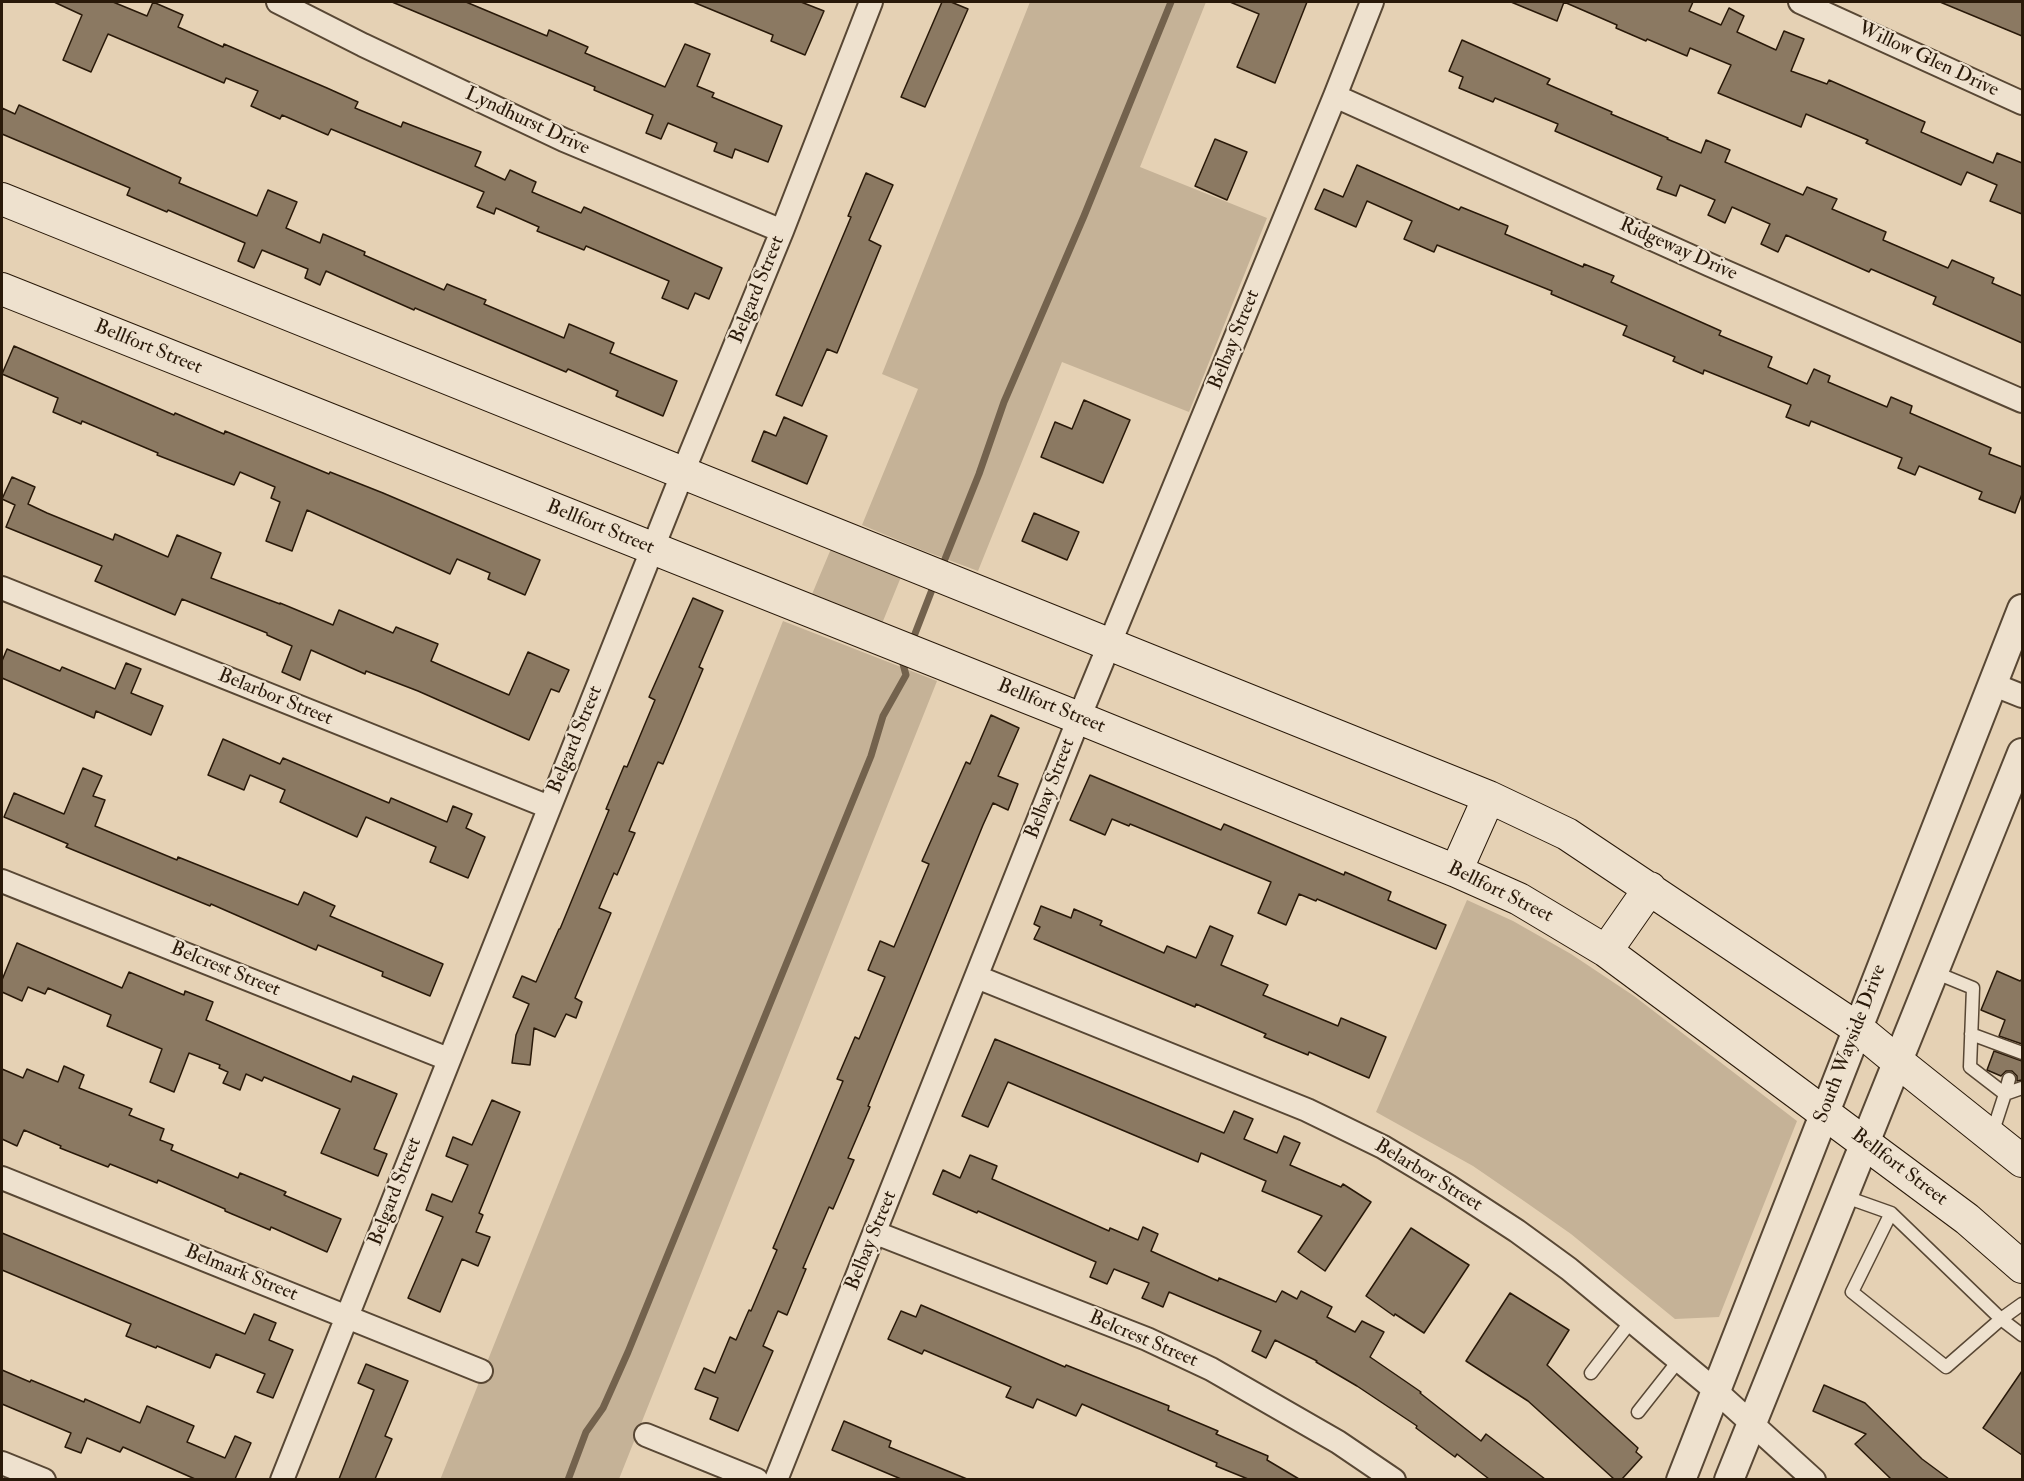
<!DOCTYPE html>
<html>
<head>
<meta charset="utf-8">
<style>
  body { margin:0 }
  #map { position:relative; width:2024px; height:1481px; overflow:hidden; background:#e5d1b4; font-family:"IM FELL Double Pica",serif }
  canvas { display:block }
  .frame { position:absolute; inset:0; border:3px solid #291909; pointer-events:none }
</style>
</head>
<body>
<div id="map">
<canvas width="2024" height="1481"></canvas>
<div class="frame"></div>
</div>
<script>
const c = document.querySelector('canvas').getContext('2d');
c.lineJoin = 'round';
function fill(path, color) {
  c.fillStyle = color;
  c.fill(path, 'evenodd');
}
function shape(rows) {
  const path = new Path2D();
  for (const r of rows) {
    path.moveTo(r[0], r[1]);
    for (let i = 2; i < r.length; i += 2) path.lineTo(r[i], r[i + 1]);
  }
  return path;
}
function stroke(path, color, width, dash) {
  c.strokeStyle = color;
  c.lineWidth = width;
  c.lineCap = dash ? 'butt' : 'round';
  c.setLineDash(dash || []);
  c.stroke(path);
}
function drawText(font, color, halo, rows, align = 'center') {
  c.font = font + ' "IM FELL Double Pica",serif';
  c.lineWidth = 4.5;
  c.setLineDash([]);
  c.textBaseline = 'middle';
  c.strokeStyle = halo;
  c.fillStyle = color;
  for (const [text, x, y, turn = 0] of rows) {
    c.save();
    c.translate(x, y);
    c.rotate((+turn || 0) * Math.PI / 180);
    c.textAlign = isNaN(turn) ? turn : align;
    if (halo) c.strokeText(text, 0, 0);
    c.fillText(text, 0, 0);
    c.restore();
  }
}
fill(shape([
  [1030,2,1206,2,1140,167,1267,218,1189,412,1062,362,978,571,919,549,862,525,918,389,882,374],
  [833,544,903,572,881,626,810,599],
  [783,621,937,681,619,1479,440,1480],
  [1467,900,1513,921,1571,954,1634,996,1797,1121,1719,1317,1675,1319,1571,1234,1524,1201,1473,1166,1376,1112]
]), '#c5b297');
stroke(shape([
  [941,569,979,474,1004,402,1084,216,1171,2],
  [911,644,935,582],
  [568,1480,586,1432,603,1408,628,1352,871,756,883,716,906,675,903,664,906,657]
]), '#73624d', 7);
const building = shape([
  [54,2,113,2,147,16,153,2,183,15,178,27,223,47,224,44,327,88,358,102,355,108,401,127,403,122,481,152,475,166,505,180,510,170,536,182,532,192,581,213,584,207,722,268,709,299,695,293,688,309,662,298,669,281,586,246,584,250,537,231,539,227,496,208,494,214,477,207,484,192,331,129,328,135,282,115,280,119,251,106,258,91,226,78,224,83,108,34,91,72,63,60,82,15,54,2],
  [392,2,466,2,547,36,549,30,588,47,585,53,665,87,685,44,710,54,697,86,714,93,712,97,782,126,768,162,735,149,732,158,714,151,717,143,668,123,661,139,646,133,653,115,594,90,595,87,392,2],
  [693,2,801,2,824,11,805,55,771,41,773,35,693,2],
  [942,2,951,2,968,9,925,107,901,97,942,2],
  [1230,2,1307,2,1275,83,1237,67,1259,14,1230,2],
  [1511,2,1693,2,1689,11,1721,25,1729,8,1744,16,1737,32,1776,50,1784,31,1804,39,1791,71,1827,84,1829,80,1925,122,1921,132,1993,163,1997,153,2022,163,2022,214,1990,201,1997,185,1967,172,1961,185,1866,143,1868,140,1806,114,1801,127,1718,93,1731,65,1690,48,1687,56,1647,39,1646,41,1616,28,1617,25,1564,2,1557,21,1511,2],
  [1940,2,2022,2,2022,36,1940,2],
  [1462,40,1550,79,1547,84,1612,112,1611,114,1668,138,1667,139,1701,153,1706,140,1730,150,1725,162,1803,195,1807,187,1837,199,1832,209,1886,232,1883,240,1948,268,1952,260,1994,278,1992,283,2022,296,2022,343,1933,304,1936,297,1871,269,1869,272,1786,235,1778,252,1761,244,1770,224,1732,207,1725,223,1708,215,1715,200,1680,185,1676,196,1657,189,1662,177,1555,131,1558,124,1495,98,1493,102,1459,88,1463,77,1449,71,1462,40],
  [19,105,181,178,179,183,257,216,268,190,297,202,286,228,320,243,323,234,365,252,364,255,444,290,447,284,486,300,484,304,564,338,569,324,614,343,610,353,677,381,663,416,616,396,618,391,568,369,566,372,415,308,414,310,326,271,320,285,305,278,308,269,262,250,254,268,238,261,245,243,168,210,167,212,127,195,130,188,2,134,2,108,15,114,19,105],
  [1215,139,1247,152,1227,200,1195,186,1215,139],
  [1357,165,1459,210,1461,207,1508,226,1505,234,1583,267,1584,264,1614,276,1611,282,1721,331,1719,335,1772,357,1768,367,1807,384,1814,369,1830,376,1828,382,1887,407,1891,397,1912,406,1910,413,1991,448,1989,454,2022,467,2022,494,2015,513,1979,499,1982,492,1919,466,1915,475,1898,468,1902,458,1865,443,1811,421,1809,426,1786,417,1791,405,1704,370,1703,374,1673,361,1675,357,1623,335,1627,326,1551,294,1552,291,1437,245,1434,252,1404,239,1412,221,1367,201,1356,227,1315,209,1324,189,1343,197,1357,165],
  [866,173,893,185,869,240,881,246,837,353,827,349,802,406,776,395,851,217,848,216,866,173],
  [14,346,174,415,175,413,224,434,225,431,329,474,330,472,383,493,540,560,525,595,488,579,490,573,457,559,450,574,307,510,292,551,266,541,280,502,271,498,275,487,240,472,234,485,157,455,158,453,82,421,81,424,53,412,58,398,2,374,14,346],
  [1084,400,1130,420,1103,483,1041,457,1055,422,1072,429,1084,400],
  [784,417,827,436,807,484,752,461,764,431,776,436,784,417],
  [12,477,35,487,28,504,47,513,113,540,115,534,168,557,177,535,221,553,211,578,280,604,280,603,333,625,339,610,393,633,396,627,438,644,431,661,509,695,528,652,569,670,559,692,551,689,529,740,418,691,366,671,365,674,311,650,300,680,282,672,292,646,267,635,267,633,182,599,175,615,95,581,102,566,6,527,15,505,2,499,12,477],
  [1034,513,1079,532,1067,560,1022,541,1034,513],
  [693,598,723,611,699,667,703,669,680,724,663,764,658,762,629,831,635,833,617,875,614,873,599,908,611,913,575,998,582,1002,576,1018,566,1014,555,1037,534,1028,530,1065,512,1063,516,1035,529,1004,513,997,522,976,536,982,559,929,560,929,609,810,606,809,624,766,627,767,655,700,649,697,693,598],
  [7,649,60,671,62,667,115,689,126,663,141,669,131,693,163,706,151,735,96,711,94,718,2,678,2,661,7,649],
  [991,715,1019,728,998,776,1018,784,1008,810,993,803,983,825,868,1106,870,1107,848,1158,854,1160,833,1209,829,1207,803,1268,806,1269,787,1315,778,1311,763,1346,773,1351,738,1431,710,1419,718,1398,695,1389,704,1368,715,1373,730,1337,736,1340,749,1310,751,1311,777,1250,773,1248,843,1081,837,1079,855,1037,859,1039,885,977,868,970,880,941,894,947,929,864,922,861,966,762,970,764,991,715],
  [223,739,280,764,283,758,389,803,391,798,447,822,453,806,472,814,466,828,485,837,468,878,430,862,436,847,366,817,357,837,280,802,285,790,250,775,244,790,208,775,223,739],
  [83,768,102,776,93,796,105,800,95,826,177,860,178,857,298,905,304,892,335,906,330,916,443,964,430,996,382,976,383,972,318,945,316,950,211,904,210,906,66,847,68,844,4,817,14,793,64,814,83,768],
  [1090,775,1221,830,1224,824,1344,875,1345,872,1391,892,1388,900,1446,925,1436,949,1317,899,1316,901,1299,894,1286,925,1258,913,1271,882,1130,824,1129,826,1112,819,1105,835,1070,820,1090,775],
  [1041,906,1071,918,1074,909,1102,921,1100,925,1164,953,1167,946,1196,958,1210,926,1233,936,1221,965,1268,985,1263,995,1338,1026,1341,1018,1386,1037,1369,1078,1309,1052,1308,1055,1264,1037,1266,1034,1196,1004,1195,1007,1034,939,1040,927,1034,924,1041,906],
  [17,943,122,988,129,972,184,995,185,991,213,1002,206,1020,351,1082,353,1076,397,1094,374,1149,387,1154,378,1176,321,1153,340,1109,264,1077,262,1081,246,1074,240,1090,223,1083,228,1072,219,1068,220,1065,189,1053,174,1092,150,1082,162,1049,107,1026,111,1015,48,988,45,994,28,987,22,1001,2,992,2,980,17,943],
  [1997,971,2020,981,2022,979,2022,1044,1999,1036,2005,1020,1981,1010,1997,971],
  [995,1039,1224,1133,1234,1111,1253,1119,1244,1139,1277,1153,1284,1136,1300,1143,1290,1165,1341,1187,1343,1184,1371,1202,1325,1271,1298,1252,1322,1216,1262,1191,1266,1181,1201,1153,1198,1162,1008,1082,988,1127,962,1116,995,1039],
  [1994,1051,2022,1061,2022,1080,2017,1081,2017,1076,2012,1071,2006,1071,2001,1076,1987,1070,1994,1051],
  [64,1066,84,1075,79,1088,132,1109,129,1115,164,1129,160,1140,173,1145,171,1150,238,1178,240,1173,286,1192,284,1195,341,1219,327,1252,271,1227,270,1230,225,1211,225,1209,158,1180,157,1183,110,1164,108,1167,60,1148,61,1146,24,1130,17,1146,2,1139,2,1069,23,1078,27,1069,58,1082,64,1066],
  [492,1100,520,1112,479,1213,483,1215,476,1232,490,1237,478,1266,462,1259,440,1312,408,1298,443,1217,426,1210,432,1194,452,1202,468,1165,446,1156,453,1137,472,1145,492,1100],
  [970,1155,997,1166,992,1179,1109,1231,1110,1228,1138,1240,1143,1227,1158,1234,1151,1251,1218,1281,1219,1278,1276,1302,1282,1291,1297,1299,1301,1291,1332,1307,1327,1317,1355,1332,1362,1321,1384,1332,1370,1357,1421,1392,1420,1393,1481,1441,1486,1434,1545,1479,1489,1479,1457,1454,1455,1457,1416,1428,1417,1426,1357,1386,1316,1362,1317,1361,1275,1340,1266,1358,1252,1351,1261,1331,1169,1292,1163,1307,1142,1298,1149,1283,1114,1269,1107,1284,1090,1277,1096,1262,978,1211,977,1213,933,1194,943,1170,960,1178,970,1155],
  [1411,1228,1469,1265,1424,1333,1395,1314,1394,1316,1366,1296,1411,1228],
  [2,1233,245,1334,254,1314,276,1323,269,1340,293,1350,273,1398,257,1392,265,1374,216,1354,210,1368,157,1346,156,1348,126,1336,131,1324,2,1270,2,1233],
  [1510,1293,1569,1330,1547,1365,1638,1448,1636,1452,1642,1457,1622,1479,1614,1479,1528,1401,1466,1361,1510,1293],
  [921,1305,1065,1367,1066,1365,1169,1406,1168,1410,1218,1431,1216,1434,1268,1456,1267,1460,1299,1479,1248,1479,1216,1466,1217,1463,1082,1404,1076,1416,1037,1399,1033,1408,1006,1397,1011,1387,924,1350,922,1354,888,1339,901,1311,916,1317,921,1305],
  [366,1364,408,1381,385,1436,392,1439,375,1479,339,1479,374,1390,358,1383,366,1364],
  [2,1370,30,1382,31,1380,84,1402,85,1399,140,1423,147,1406,194,1426,187,1442,225,1458,235,1436,251,1443,235,1479,195,1479,123,1447,120,1452,87,1438,81,1453,65,1447,71,1433,2,1404,2,1370],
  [2022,1371,2022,1455,1983,1428,2022,1371],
  [1824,1385,1865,1403,1922,1459,1949,1479,1891,1479,1855,1444,1866,1434,1813,1411,1824,1385],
  [844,1421,891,1441,889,1447,967,1479,901,1479,832,1450,844,1421]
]);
fill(building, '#8b7962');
stroke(building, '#291909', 1.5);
const service = shape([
  [1934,972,1973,988,1970,1067,2005,1094,1992,1134],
  [1971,1034,2022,1053],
  [2005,1094,2022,1088],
  [2005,1094,2009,1079],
  [1843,1196,1891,1213,2001,1319,2022,1335],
  [1891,1213,1852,1292,1946,1367,2001,1319,2022,1304],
  [1591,1373,1632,1320],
  [1638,1412,1679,1360]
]);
const minor = shape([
  [278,2,363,45,564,140,782,231],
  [1800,2,2022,103],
  [1335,96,1710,265,2022,401],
  [2,588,549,807],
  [1992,684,2022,696],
  [2,881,448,1059],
  [977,977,1307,1110,1383,1147,1448,1186,1517,1231,1569,1269,1716,1391,1814,1480],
  [2,1178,481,1371],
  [876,1233,1147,1339,1211,1369,1338,1442,1394,1480],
  [646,1435,757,1480],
  [2,1463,44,1480],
  [282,1480,683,472,782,231,871,2],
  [776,1480,1079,718,1335,96,1372,2]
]);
const tertiary = shape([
  [1681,1480,2022,609],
  [1729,1480,2022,753]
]);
const secondary = shape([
  [2,199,1489,797,1567,834,1857,1028,1897,1061,2022,1161],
  [2,289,1079,718,1456,871,1519,899,1606,951,1967,1219,2022,1267],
  [1456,871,1489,797],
  [1606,951,1650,888]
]);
stroke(service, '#584734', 15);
stroke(minor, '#584734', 26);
stroke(tertiary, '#584734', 32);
stroke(secondary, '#291909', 34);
stroke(service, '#eee1ce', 12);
stroke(minor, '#eee1ce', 22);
stroke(tertiary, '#eee1ce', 28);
stroke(secondary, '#eee1ce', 32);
drawText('20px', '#291909', '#eee1ce', [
  ["Willow Glen Drive",1928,60,25],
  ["Lyndhurst Drive",527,122,25],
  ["Ridgeway Drive",1678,250,24],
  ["Belgard Street",758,290,-68],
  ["Belbay Street",1235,340,-68],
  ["Bellfort Street",148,348,22],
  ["Bellfort Street",600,528,22],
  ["Belarbor Street",275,698,22],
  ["Bellfort Street",1051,707,22],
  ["Belgard Street",576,740,-68],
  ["Belbay Street",1051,789,-69],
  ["Bellfort Street",1500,893,26],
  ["Belcrest Street",225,970,22],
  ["South Wayside Drive",1851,1044,-69],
  ["Bellfort Street",1899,1168,37],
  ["Belarbor Street",1428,1176,31],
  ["Belgard Street",396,1192,-69],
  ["Belbay Street",872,1241,-68],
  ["Belmark Street",241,1274,22],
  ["Belcrest Street",1143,1340,23]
]);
</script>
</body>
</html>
